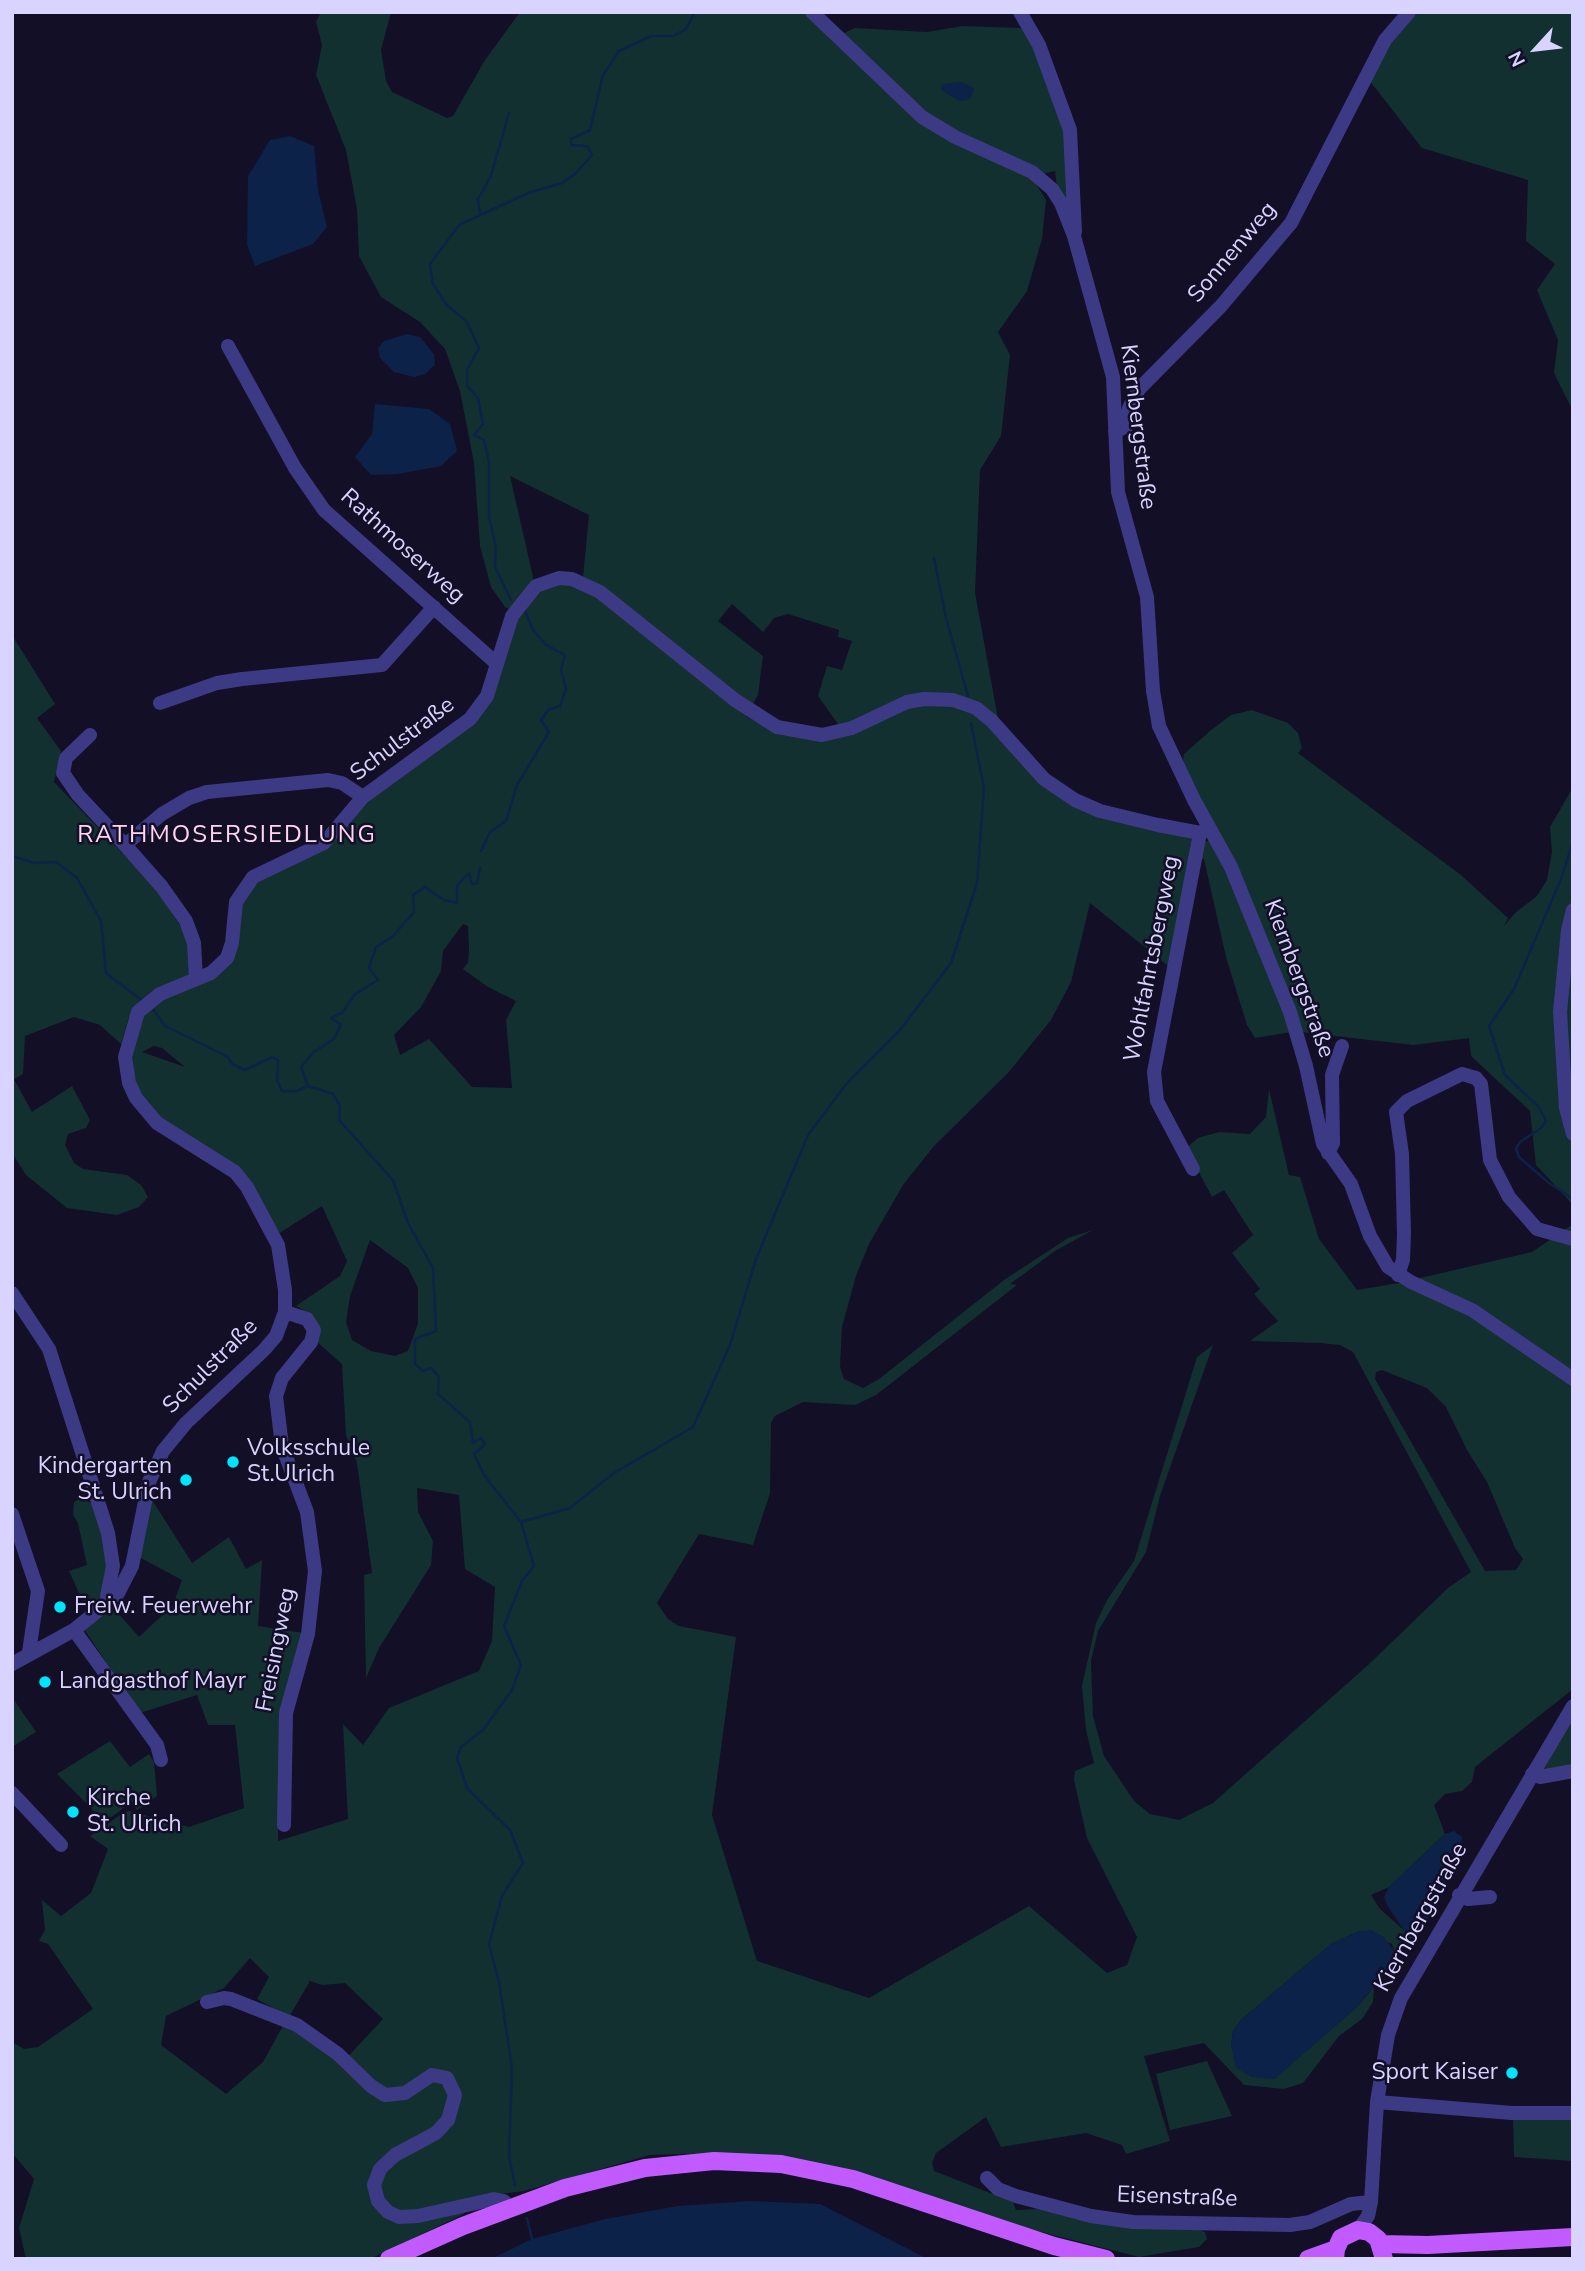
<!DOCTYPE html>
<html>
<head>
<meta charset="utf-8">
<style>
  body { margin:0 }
  #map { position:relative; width:1585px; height:2271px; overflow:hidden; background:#130f26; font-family:"Nunito Sans",sans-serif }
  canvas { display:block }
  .frame { position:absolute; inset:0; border:14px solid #d9d4ff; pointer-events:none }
  .north { position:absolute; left:1501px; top:14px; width:70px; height:70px; -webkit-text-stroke:5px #130f26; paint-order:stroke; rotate:243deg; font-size:19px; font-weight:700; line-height:28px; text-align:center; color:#d9d4ff }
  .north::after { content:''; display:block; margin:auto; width:24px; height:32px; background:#d9d4ff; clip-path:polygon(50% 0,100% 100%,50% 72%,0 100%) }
</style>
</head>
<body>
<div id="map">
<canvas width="1585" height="2271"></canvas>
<div class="frame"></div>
<div class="north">N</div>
</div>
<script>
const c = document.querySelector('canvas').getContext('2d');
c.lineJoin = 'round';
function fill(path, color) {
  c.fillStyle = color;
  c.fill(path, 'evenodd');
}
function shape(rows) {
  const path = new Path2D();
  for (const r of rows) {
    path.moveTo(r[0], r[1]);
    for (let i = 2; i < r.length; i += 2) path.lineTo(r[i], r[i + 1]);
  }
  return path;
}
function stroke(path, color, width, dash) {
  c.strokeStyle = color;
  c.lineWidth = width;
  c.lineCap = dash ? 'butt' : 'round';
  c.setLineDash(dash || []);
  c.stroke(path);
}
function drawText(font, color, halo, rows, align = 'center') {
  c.font = font + ' "Nunito Sans",sans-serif';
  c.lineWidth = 5;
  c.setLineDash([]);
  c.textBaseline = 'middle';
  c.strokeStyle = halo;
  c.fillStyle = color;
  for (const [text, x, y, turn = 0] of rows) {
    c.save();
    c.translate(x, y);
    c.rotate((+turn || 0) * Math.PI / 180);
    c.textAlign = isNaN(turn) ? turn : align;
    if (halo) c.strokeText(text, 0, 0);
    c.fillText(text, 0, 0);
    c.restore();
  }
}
fill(shape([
  [321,12,391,12,381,50,386,81,392,92,447,118,453,116,485,60,520,12,817,12,844,33,855,28,927,32,962,26,1020,28,1026,30,1067,132,1075,218,1057,188,1055,171,1046,173,1035,182,1046,200,1042,239,1027,291,998,332,1010,355,1001,436,980,470,975,593,999,724,1072,802,1192,837,1172,969,1090,903,1071,982,1051,1020,1008,1073,934,1146,903,1185,869,1244,856,1276,842,1327,840,1367,844,1379,863,1388,879,1379,1004,1280,1068,1238,1093,1230,1055,1251,1010,1284,1017,1285,876,1395,855,1405,803,1402,775,1416,771,1423,770,1493,753,1545,699,1534,657,1603,668,1619,679,1626,736,1637,712,1815,757,1961,869,1998,1029,1906,1107,1973,1127,1965,1137,1937,1087,1838,1074,1780,1075,1771,1094,1763,1086,1730,1082,1686,1096,1623,1107,1600,1134,1561,1197,1357,1213,1345,1160,1496,1146,1552,1098,1631,1091,1661,1093,1716,1104,1756,1134,1801,1150,1814,1179,1820,1213,1803,1368,1665,1448,1588,1471,1572,1353,1352,1340,1345,1321,1343,1250,1341,1278,1321,1254,1294,1260,1289,1232,1253,1253,1235,1224,1190,1212,1197,1186,1148,1198,1138,1219,1132,1250,1134,1266,1117,1269,1089,1289,1175,1300,1177,1319,1239,1357,1290,1405,1282,1451,1304,1573,1383,1573,1689,1475,1767,1472,1782,1462,1791,1445,1794,1434,1805,1445,1834,1389,1887,1371,1895,1380,1909,1405,1931,1416,1932,1404,1948,1394,1951,1392,1944,1359,1931,1331,1944,1241,2020,1233,2031,1231,2046,1298,2058,1357,2007,1374,1987,1373,2002,1362,2019,1339,2036,1303,2083,1284,2089,1244,2085,1204,2043,1144,2056,1170,2141,1126,2154,1122,2145,1086,2133,1001,2147,986,2117,936,2153,932,2163,934,2171,1013,2202,1016,2210,1039,2209,1195,2228,1205,2232,1207,2239,1199,2247,1139,2257,1022,2227,1002,2219,716,2153,650,2155,524,2191,468,2198,464,2214,370,2259,26,2259,19,2228,34,2179,12,2153,12,2042,24,2049,38,2047,93,2009,48,1944,39,1941,45,1930,42,1900,61,1916,91,1893,108,1849,90,1836,123,1813,129,1811,189,1827,244,1808,235,1725,208,1725,197,1695,140,1713,84,1629,111,1605,139,1637,173,1605,182,1580,137,1556,149,1495,192,1563,229,1537,246,1569,262,1560,258,1626,304,1633,278,1817,278,1841,348,1819,343,1724,363,1745,389,1708,479,1671,492,1641,495,1587,465,1569,459,1495,417,1488,418,1512,433,1541,431,1565,379,1648,366,1678,364,1575,372,1573,357,1463,346,1435,342,1364,316,1341,317,1323,311,1314,296,1306,340,1276,347,1261,322,1206,278,1234,248,1181,162,1122,142,1101,129,1069,139,1022,156,1001,222,969,249,885,307,856,362,805,472,722,517,614,505,607,491,587,480,546,474,463,460,391,445,349,420,322,381,297,359,256,357,209,346,150,316,75,322,45,316,22],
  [510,476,589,515,583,578,534,581],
  [732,604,763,632,774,618,788,614,839,630,838,637,852,641,842,670,827,666,818,696,845,734,822,739,780,735,746,716,758,695,763,656,718,621],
  [463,924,468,926,469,951,468,962,463,969,488,987,516,1001,506,1020,512,1088,472,1087,429,1039,400,1055,394,1035,421,1007,441,971,443,951],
  [154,1046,162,1048,185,1067,142,1052],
  [370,1240,408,1268,418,1288,418,1323,408,1351,395,1356,371,1351,352,1340,346,1322,350,1296],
  [1382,1370,1427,1388,1446,1407,1467,1450,1487,1482,1515,1548,1523,1559,1516,1570,1485,1571,1375,1379,1376,1372],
  [250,1958,269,1977,257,1999,289,2017,310,1981,322,1985,345,1983,383,2019,342,2063,284,2024,263,2062,226,2094,161,2045,166,2016,224,1988],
  [1409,12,1573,12,1573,411,1554,373,1558,340,1537,290,1555,264,1526,241,1528,180,1422,148,1369,80],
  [12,635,55,704,37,718,61,751,54,782,158,890,190,942,193,977,129,1017,121,1044,100,1025,74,1017,25,1036,23,1074,14,1079,32,1112,72,1086,90,1120,86,1128,68,1134,65,1145,74,1163,83,1169,127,1175,141,1185,148,1197,139,1207,117,1215,67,1208,26,1175,12,1153],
  [1252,710,1288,723,1298,733,1302,748,1298,753,1461,875,1508,918,1504,926,1516,912,1537,896,1547,880,1552,852,1550,827,1573,787,1573,1205,1536,1165,1530,1111,1471,1056,1469,1038,1413,1045,1301,1032,1182,766,1184,754,1210,731,1231,715],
  [1210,840,1225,862,1292,1032,1255,1038,1247,1025,1226,957,1204,859,1198,861,1177,992,1174,995,1184,918,1199,850,1205,842],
  [1573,1224,1573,1373,1416,1279,1532,1252],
  [81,1498,93,1504,110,1551,102,1600,88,1613,69,1571,87,1565,78,1523,73,1515,74,1502],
  [12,1697,36,1732,12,1747],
  [1573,1714,1573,1767,1543,1772],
  [110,1741,130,1767,149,1754,154,1762,157,1796,137,1810,131,1802,105,1822,57,1774],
  [1207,2061,1232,2116,1170,2130,1156,2074],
  [1513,2118,1573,2118,1573,2161,1514,2157]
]), '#12302f');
fill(shape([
  [961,82,974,88,972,96,967,100,959,101,941,90,942,84],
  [290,136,314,146,318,190,327,227,313,244,255,266,247,245,248,176,270,140],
  [407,334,420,337,434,354,435,365,425,374,414,377,394,372,380,358,378,348,384,341],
  [375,404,429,409,450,424,457,451,441,466,398,474,371,475,355,457,372,434],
  [1454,1831,1462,1837,1461,1847,1437,1907,1416,1932,1405,1932,1387,1905,1384,1897,1389,1887,1445,1834],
  [1371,1930,1384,1937,1394,1951,1385,1973,1357,2007,1275,2079,1251,2077,1236,2068,1231,2046,1233,2031,1241,2020,1331,1944,1359,1931],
  [750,2201,820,2204,928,2259,491,2259,532,2239,605,2219,678,2206]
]), '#0c2248');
stroke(shape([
  [480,214,478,199,491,176,509,113],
  [934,558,946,618,968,696],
  [511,600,495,567,496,547,489,517,489,462,484,440,474,435,483,424,478,398,467,386,467,370,479,348,467,322,446,304,433,284,430,264,459,225,528,193,562,183,575,174,592,155,587,146,571,145,571,139,590,130,603,75,619,51,651,36,673,36,686,29,695,12],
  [1573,842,1561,879,1514,989,1489,1026,1505,1075,1539,1107,1546,1121,1541,1128,1520,1142,1516,1148,1519,1157,1549,1183,1573,1199],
  [481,851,490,832,506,821,517,785,549,732,541,720,548,710,560,706,566,689,561,670,565,655,546,645,533,630,524,609],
  [12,856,35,863,56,862,77,878,101,921,106,973,144,1002],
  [152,1008,165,1026,228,1057,232,1064,245,1070,272,1057,278,1060,277,1080,282,1091,297,1091,308,1086,333,1094,340,1106,339,1120,393,1180,408,1223,433,1268,436,1331,415,1339,415,1364,423,1371,431,1368,439,1377,438,1394,470,1422,473,1443,481,1438,485,1444,474,1454,484,1475,521,1522,534,1566,522,1581,504,1626,521,1665,512,1690,483,1730,461,1747,457,1758,467,1788,510,1830,523,1863,502,1896,489,1944,499,1982,512,2068,509,2157,515,2185],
  [308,1086,301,1067,314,1052,334,1039,341,1025,331,1018,342,1013,355,994,378,980,369,968,376,947,392,937,414,912,413,895,425,887,444,900,457,903,457,886,469,873,472,884,477,883,480,868],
  [521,1522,570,1508,614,1473,693,1427,730,1345,756,1259,808,1135,847,1083,900,1030,951,963,977,883,984,788,971,723],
  [527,2218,532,2239]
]), '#0c2248', 2.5);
stroke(shape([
  [812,12,922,117,955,137,1032,172,1052,189,1061,203,1074,236,1113,377,1118,492,1147,597,1153,691,1159,726,1194,800,1231,867,1290,1012,1306,1066,1323,1144,1351,1184,1370,1236,1388,1267,1411,1282,1472,1310,1573,1379],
  [1020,12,1039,45,1070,130,1075,232],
  [228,346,295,468,324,510,496,663],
  [1115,431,1126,427,1129,408,1139,389,1221,306,1291,223,1385,40,1409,12],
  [160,703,217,683,242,679,382,665,434,607],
  [90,735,66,758,63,773,78,795,125,845],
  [1573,910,1568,930,1560,1012,1566,1108,1573,1134],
  [196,978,194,943,186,921,162,887,125,845,162,814,189,798,207,792,328,780,342,783,363,797],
  [1328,1153,1333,1143,1332,1075,1342,1046],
  [1193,1169,1157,1101,1154,1072,1200,833],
  [1398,1275,1403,1260,1404,1234,1402,1154,1396,1112,1407,1101,1462,1074,1476,1078,1481,1084,1490,1160,1509,1197,1537,1229,1573,1239],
  [12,1293,49,1349,108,1533,113,1566,107,1596,109,1603],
  [12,1514,38,1591,29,1652],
  [74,1630,157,1745,161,1760],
  [12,1664,74,1630,117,1595,132,1566,149,1482,163,1451,186,1423,264,1350,276,1336,285,1312,285,1290,278,1245,247,1187,235,1172,157,1123,136,1098,129,1083,125,1057,138,1012,160,994,211,973,227,958,232,943,236,902,253,877,324,843,363,797,470,719,487,696,512,616,536,586,559,578,572,579,600,592,735,700,777,727,822,735,852,728,907,702,924,699,953,700,976,708,992,721,1044,779,1075,800,1100,811,1158,825,1200,833,1209,828],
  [1532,1774,1540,1777,1573,1771],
  [12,1793,61,1845],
  [284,1825,286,1713,308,1634,315,1571,307,1512,282,1446,276,1396,282,1378,311,1342,314,1330,307,1319,285,1312],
  [1459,1895,1468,1899,1490,1897],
  [207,2002,224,1998,231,1999,297,2025,338,2054,371,2086,385,2095,405,2093,432,2075,447,2078,455,2095,448,2120,436,2133,395,2155,380,2169,374,2185,378,2201,388,2212,399,2217,418,2216,494,2199,504,2201,508,2208],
  [1377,2102,1512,2113,1573,2113],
  [987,2178,998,2189,1016,2196,1091,2216,1133,2222,1290,2225,1310,2222,1351,2204,1371,2202],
  [1358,2230,1368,2216,1371,2202,1377,2102,1388,2035,1401,1998,1573,1706]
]), '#3d3a85', 14);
stroke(shape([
  [1382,2244,1428,2245,1573,2237],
  [389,2259,463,2226,565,2188,645,2168,714,2161,781,2164,853,2179,1054,2246,1106,2259],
  [1308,2259,1336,2249],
  [1335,2259,1336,2249,1341,2238,1358,2230,1369,2232,1378,2239,1384,2259]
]), '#c25bff', 18);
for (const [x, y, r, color] of [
  [233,1462,7,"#00e5ff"],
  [186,1480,7,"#00e5ff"],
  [60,1607,7,"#00e5ff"],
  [45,1682,7,"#00e5ff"],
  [73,1812,7,"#00e5ff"],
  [1512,2073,7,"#00e5ff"]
]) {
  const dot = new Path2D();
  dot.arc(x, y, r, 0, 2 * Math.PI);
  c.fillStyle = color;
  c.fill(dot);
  stroke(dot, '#130f26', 2.5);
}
drawText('23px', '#d9d4ff', '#130f26', [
  ["Sonnenweg",1233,253,-50],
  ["Kiernbergstraße",1137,427,83],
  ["Rathmoserweg",402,547,42],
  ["Schulstraße",403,740,-37],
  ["Wohlfahrtsbergweg",1153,959,-79],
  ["Kiernbergstraße",1298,979,70],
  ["Schulstraße",211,1367,-45],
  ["Freisingweg",277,1650,-79],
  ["Kiernbergstraße",1422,1918,-61],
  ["Eisenstraße",1177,2198,2]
]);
drawText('23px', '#d9d4ff', '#130f26', [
  ["Volksschule",247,1449],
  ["St.Ulrich",247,1475],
  ["Kindergarten",172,1467,"right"],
  ["St. Ulrich",172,1493,"right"],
  ["Freiw. Feuerwehr",74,1607],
  ["Landgasthof Mayr",59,1682],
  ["Kirche",87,1799],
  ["St. Ulrich",87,1825],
  ["Sport Kaiser",1498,2073,"right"]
], 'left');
c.letterSpacing = '2px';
drawText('24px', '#ffd6f0', '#130f26', [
  ["RATHMOSERSIEDLUNG",227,836]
]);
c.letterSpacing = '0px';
</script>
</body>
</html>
